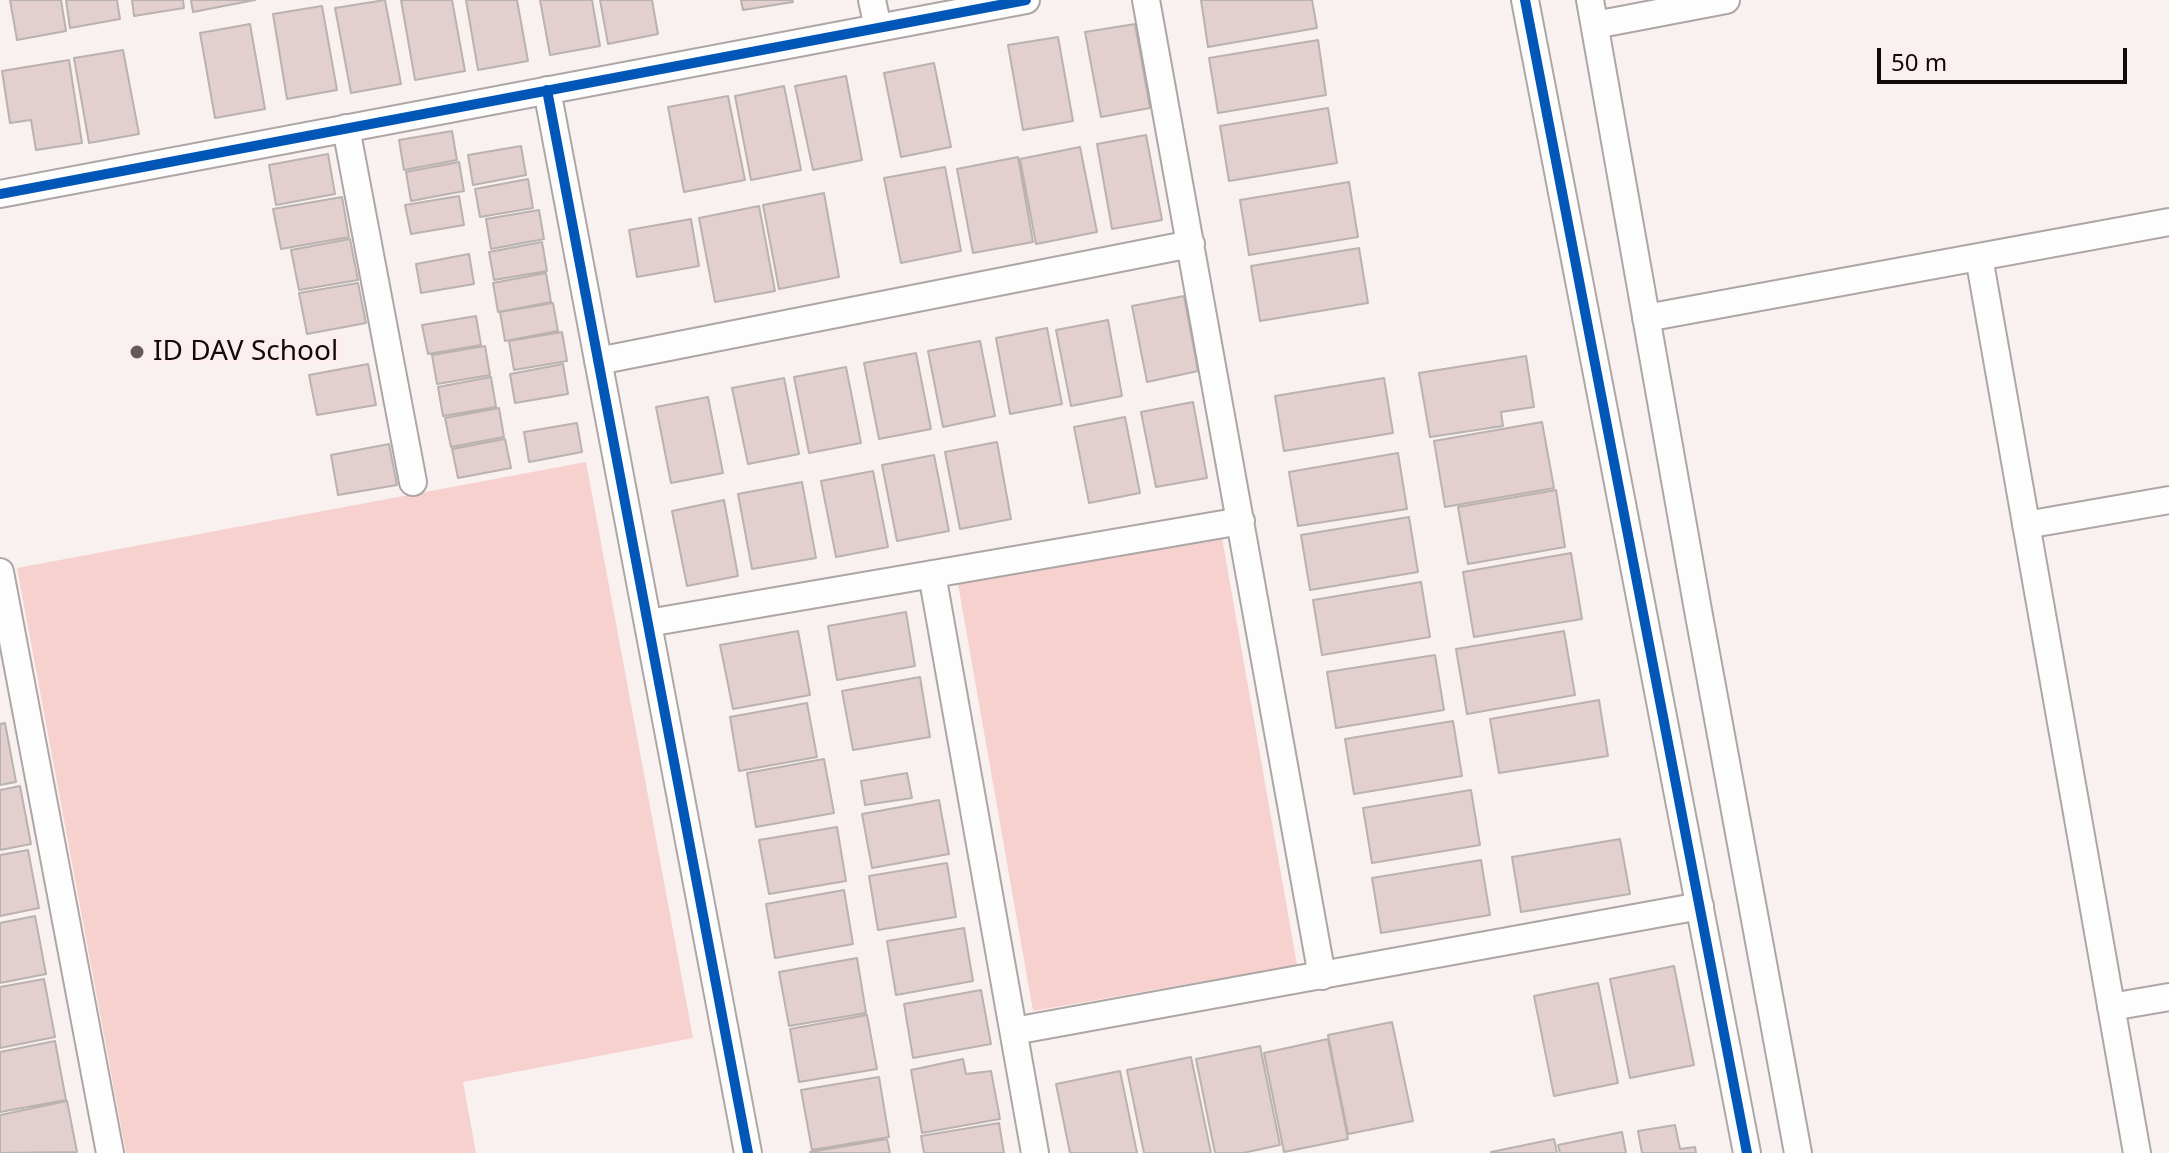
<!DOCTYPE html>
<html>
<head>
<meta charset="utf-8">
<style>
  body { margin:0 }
  #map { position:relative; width:2169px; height:1153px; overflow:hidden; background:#f8f1f0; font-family:"Noto Sans",sans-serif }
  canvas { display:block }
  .scale { position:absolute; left:1877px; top:48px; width:250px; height:36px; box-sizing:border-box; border:4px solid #130909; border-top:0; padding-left:10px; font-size:24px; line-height:28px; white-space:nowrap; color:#130909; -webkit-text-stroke:6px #fbeeed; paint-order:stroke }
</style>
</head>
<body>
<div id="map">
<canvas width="2169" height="1153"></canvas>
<div class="scale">50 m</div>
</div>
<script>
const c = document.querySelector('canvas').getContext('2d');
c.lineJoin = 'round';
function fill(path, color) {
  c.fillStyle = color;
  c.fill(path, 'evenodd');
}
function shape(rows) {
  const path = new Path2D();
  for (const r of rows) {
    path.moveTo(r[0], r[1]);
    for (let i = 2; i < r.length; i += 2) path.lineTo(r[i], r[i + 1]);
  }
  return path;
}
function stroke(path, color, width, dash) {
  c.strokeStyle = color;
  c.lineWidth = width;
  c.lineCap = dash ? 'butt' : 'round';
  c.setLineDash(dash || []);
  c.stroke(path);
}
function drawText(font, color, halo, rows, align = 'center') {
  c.font = font + ' "Noto Sans",sans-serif';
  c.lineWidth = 8;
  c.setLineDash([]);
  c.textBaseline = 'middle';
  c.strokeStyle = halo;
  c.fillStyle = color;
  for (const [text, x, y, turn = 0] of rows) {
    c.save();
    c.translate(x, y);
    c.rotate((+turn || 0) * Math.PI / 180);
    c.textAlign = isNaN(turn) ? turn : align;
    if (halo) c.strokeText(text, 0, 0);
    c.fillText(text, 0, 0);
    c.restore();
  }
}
fill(shape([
  [586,462,693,1038,463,1082,476,1153,126,1153,17,568],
  [1222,538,1297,965,1033,1011,958,584]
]), '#f6d1ce');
const building = shape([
  [10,0,61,0,66,31,17,40,10,0],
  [66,0,117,0,120,19,70,28,66,0],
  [132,0,183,0,184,8,134,16,132,0],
  [191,0,255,0,193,12,191,0],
  [385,0,401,84,351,93,335,8,385,0],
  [401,0,452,0,465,71,415,80,401,0],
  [466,0,517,0,528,61,478,70,466,0],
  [540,0,592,0,600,46,550,55,540,0],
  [600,0,652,0,658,34,608,44,600,0],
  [741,0,792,0,793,2,743,10,741,0],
  [1201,0,1312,0,1317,28,1208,47,1201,0],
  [322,6,337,90,287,99,273,14,322,6],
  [250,24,265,109,215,118,200,33,250,24],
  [1135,24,1150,108,1101,117,1085,32,1135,24],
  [1058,37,1073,121,1023,130,1008,45,1058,37],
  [1318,40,1326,95,1218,113,1209,58,1318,40],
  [123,50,139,134,89,143,74,58,123,50],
  [69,60,82,143,36,150,31,120,10,123,2,71,69,60],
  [934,63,951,147,901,157,884,73,934,63],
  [846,76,862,160,813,170,795,86,846,76],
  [784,86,801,170,751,180,735,96,784,86],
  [728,96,745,180,684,192,668,107,728,96],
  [1328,108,1337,163,1229,181,1220,126,1328,108],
  [452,131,457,160,404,170,399,140,452,131],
  [1146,135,1162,220,1112,229,1097,144,1146,135],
  [521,146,526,175,473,185,468,155,521,146],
  [1080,147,1097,232,1036,244,1020,159,1080,147],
  [328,154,335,194,276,205,269,165,328,154],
  [1018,157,1033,242,973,253,957,169,1018,157],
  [459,162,464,191,411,201,406,172,459,162],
  [945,167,961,251,901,263,884,178,945,167],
  [528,179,533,208,480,217,475,189,528,179],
  [1349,182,1358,237,1249,255,1240,200,1349,182],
  [824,193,839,277,779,289,763,205,824,193],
  [459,196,464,225,411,234,405,205,459,196],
  [342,197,349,237,281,249,273,209,342,197],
  [759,206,775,291,715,302,699,218,759,206],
  [539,210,544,239,491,249,486,219,539,210],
  [691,219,699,266,637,277,629,230,691,219],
  [350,239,358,280,299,290,291,250,350,239],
  [542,242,547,271,494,280,489,252,542,242],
  [1359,248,1368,303,1260,321,1251,266,1359,248],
  [469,254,474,284,421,293,416,264,469,254],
  [546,273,551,302,498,312,493,283,546,273],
  [358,283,366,323,307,334,299,293,358,283],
  [1184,296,1198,371,1147,382,1132,306,1184,296],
  [553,303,558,331,505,341,500,312,553,303],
  [476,316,481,345,428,354,422,325,476,316],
  [1108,320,1122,396,1071,406,1056,330,1108,320],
  [1047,328,1062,404,1010,414,996,338,1047,328],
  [562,332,567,361,514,370,509,341,562,332],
  [980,341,995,416,943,427,928,351,980,341],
  [485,346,490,375,437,384,432,355,485,346],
  [916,353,931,429,879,439,864,363,916,353],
  [1526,356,1534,407,1501,412,1503,426,1430,437,1419,373,1526,356],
  [368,364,376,405,317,415,309,375,368,364],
  [563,364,568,394,515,403,510,374,563,364],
  [846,367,861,443,809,453,794,377,846,367],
  [491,377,496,407,443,416,438,387,491,377],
  [784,378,799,454,748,464,732,388,784,378],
  [1384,378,1393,433,1284,451,1275,396,1384,378],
  [708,397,723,473,671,483,656,407,708,397],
  [1193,402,1207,478,1156,487,1141,412,1193,402],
  [499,408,504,437,451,447,445,418,499,408],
  [1125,417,1140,493,1089,503,1074,427,1125,417],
  [1542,422,1554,488,1445,507,1434,441,1542,422],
  [577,423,582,452,529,462,524,432,577,423],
  [505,439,511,468,458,478,452,449,505,439],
  [997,442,1011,519,960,529,945,452,997,442],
  [389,444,397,485,338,495,331,455,389,444],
  [1398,453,1407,509,1298,526,1289,472,1398,453],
  [934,455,949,531,897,541,882,465,934,455],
  [873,471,888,547,836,557,821,481,873,471],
  [802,482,816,558,752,569,738,494,802,482],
  [1556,490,1565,547,1468,564,1458,507,1556,490],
  [724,500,738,576,687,586,672,511,724,500],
  [1409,517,1418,572,1310,590,1301,535,1409,517],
  [1571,553,1582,619,1474,637,1463,572,1571,553],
  [1421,582,1430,637,1322,655,1313,600,1421,582],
  [906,612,915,666,837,680,828,626,906,612],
  [798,631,810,695,733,709,720,645,798,631],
  [1564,631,1575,695,1467,714,1456,649,1564,631],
  [1435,655,1444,710,1336,728,1327,672,1435,655],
  [920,677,930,737,853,750,842,691,920,677],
  [1599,700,1608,756,1499,773,1490,719,1599,700],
  [807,703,817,757,739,771,730,717,807,703],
  [1453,721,1462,776,1354,794,1345,739,1453,721],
  [5,723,16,782,0,785,0,724,5,723],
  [824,759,834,813,756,827,747,773,824,759],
  [907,773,912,798,865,805,861,781,907,773],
  [20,786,31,844,0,850,0,790,20,786],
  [1471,790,1480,845,1372,863,1363,808,1471,790],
  [939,800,949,854,872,868,862,814,939,800],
  [837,827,846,881,769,894,759,840,837,827],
  [1620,839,1630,894,1521,912,1512,857,1620,839],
  [28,850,39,908,0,916,0,855,28,850],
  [1481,860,1490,915,1381,933,1372,878,1481,860],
  [947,863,956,917,878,930,869,876,947,863],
  [844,890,853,944,775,958,766,904,844,890],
  [35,916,46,974,0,983,0,923,35,916],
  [964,928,973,981,896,995,887,941,964,928],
  [857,958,866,1013,789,1026,779,972,857,958],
  [1674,966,1694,1065,1630,1078,1610,979,1674,966],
  [44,979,55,1037,0,1048,0,987,44,979],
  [1598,983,1618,1083,1554,1096,1534,996,1598,983],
  [981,990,991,1044,913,1058,904,1004,981,990],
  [867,1015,877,1069,799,1082,790,1029,867,1015],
  [1392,1022,1413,1121,1348,1134,1328,1035,1392,1022],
  [1328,1039,1348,1139,1284,1152,1264,1053,1328,1039],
  [55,1041,66,1100,0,1112,0,1052,55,1041],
  [1260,1046,1280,1145,1243,1153,1215,1153,1196,1059,1260,1046],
  [1191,1057,1211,1153,1144,1153,1127,1070,1191,1057],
  [963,1059,966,1074,991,1071,1000,1119,922,1133,911,1070,963,1059],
  [1120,1071,1137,1153,1070,1153,1056,1084,1120,1071],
  [879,1077,889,1137,812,1150,801,1090,879,1077],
  [67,1101,77,1152,0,1153,0,1115,67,1101],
  [999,1123,1004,1153,924,1153,921,1136,999,1123],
  [1675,1125,1680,1149,1695,1147,1696,1153,1642,1153,1638,1131,1675,1125],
  [1622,1132,1626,1153,1560,1153,1558,1145,1622,1132],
  [887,1139,890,1153,810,1153,810,1152,887,1139],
  [1554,1139,1557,1153,1491,1153,1491,1152,1554,1139]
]);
fill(building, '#e2cfce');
stroke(building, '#bab2b1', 2);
const street = shape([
  [872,0,878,28],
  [1146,0,1322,976],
  [1525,0,1747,1153],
  [1590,0,1698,610,1798,1153],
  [1595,25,1726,0],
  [547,90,748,1153],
  [346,128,413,482],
  [0,194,1026,0],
  [1979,257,2137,1153],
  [1646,318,2169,222],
  [598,361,1191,244],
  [2026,525,2169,500],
  [0,572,110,1153],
  [932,574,1035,1153],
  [648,623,1241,521],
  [2111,1007,2169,997],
  [1014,1031,1700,906]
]);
stroke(street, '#aea6a5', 30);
stroke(street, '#fefdfd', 26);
stroke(shape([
  [1525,0,1747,1153],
  [547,90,748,1153],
  [0,194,1026,0]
]), '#0057b8', 10);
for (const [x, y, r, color] of [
  [137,352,8,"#635a5a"]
]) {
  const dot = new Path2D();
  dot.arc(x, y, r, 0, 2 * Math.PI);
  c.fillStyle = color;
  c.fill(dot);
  stroke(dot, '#fbeeed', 3);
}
drawText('28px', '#130909', '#fbeeed', [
  ["ID DAV School",153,352]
], 'left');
</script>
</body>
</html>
